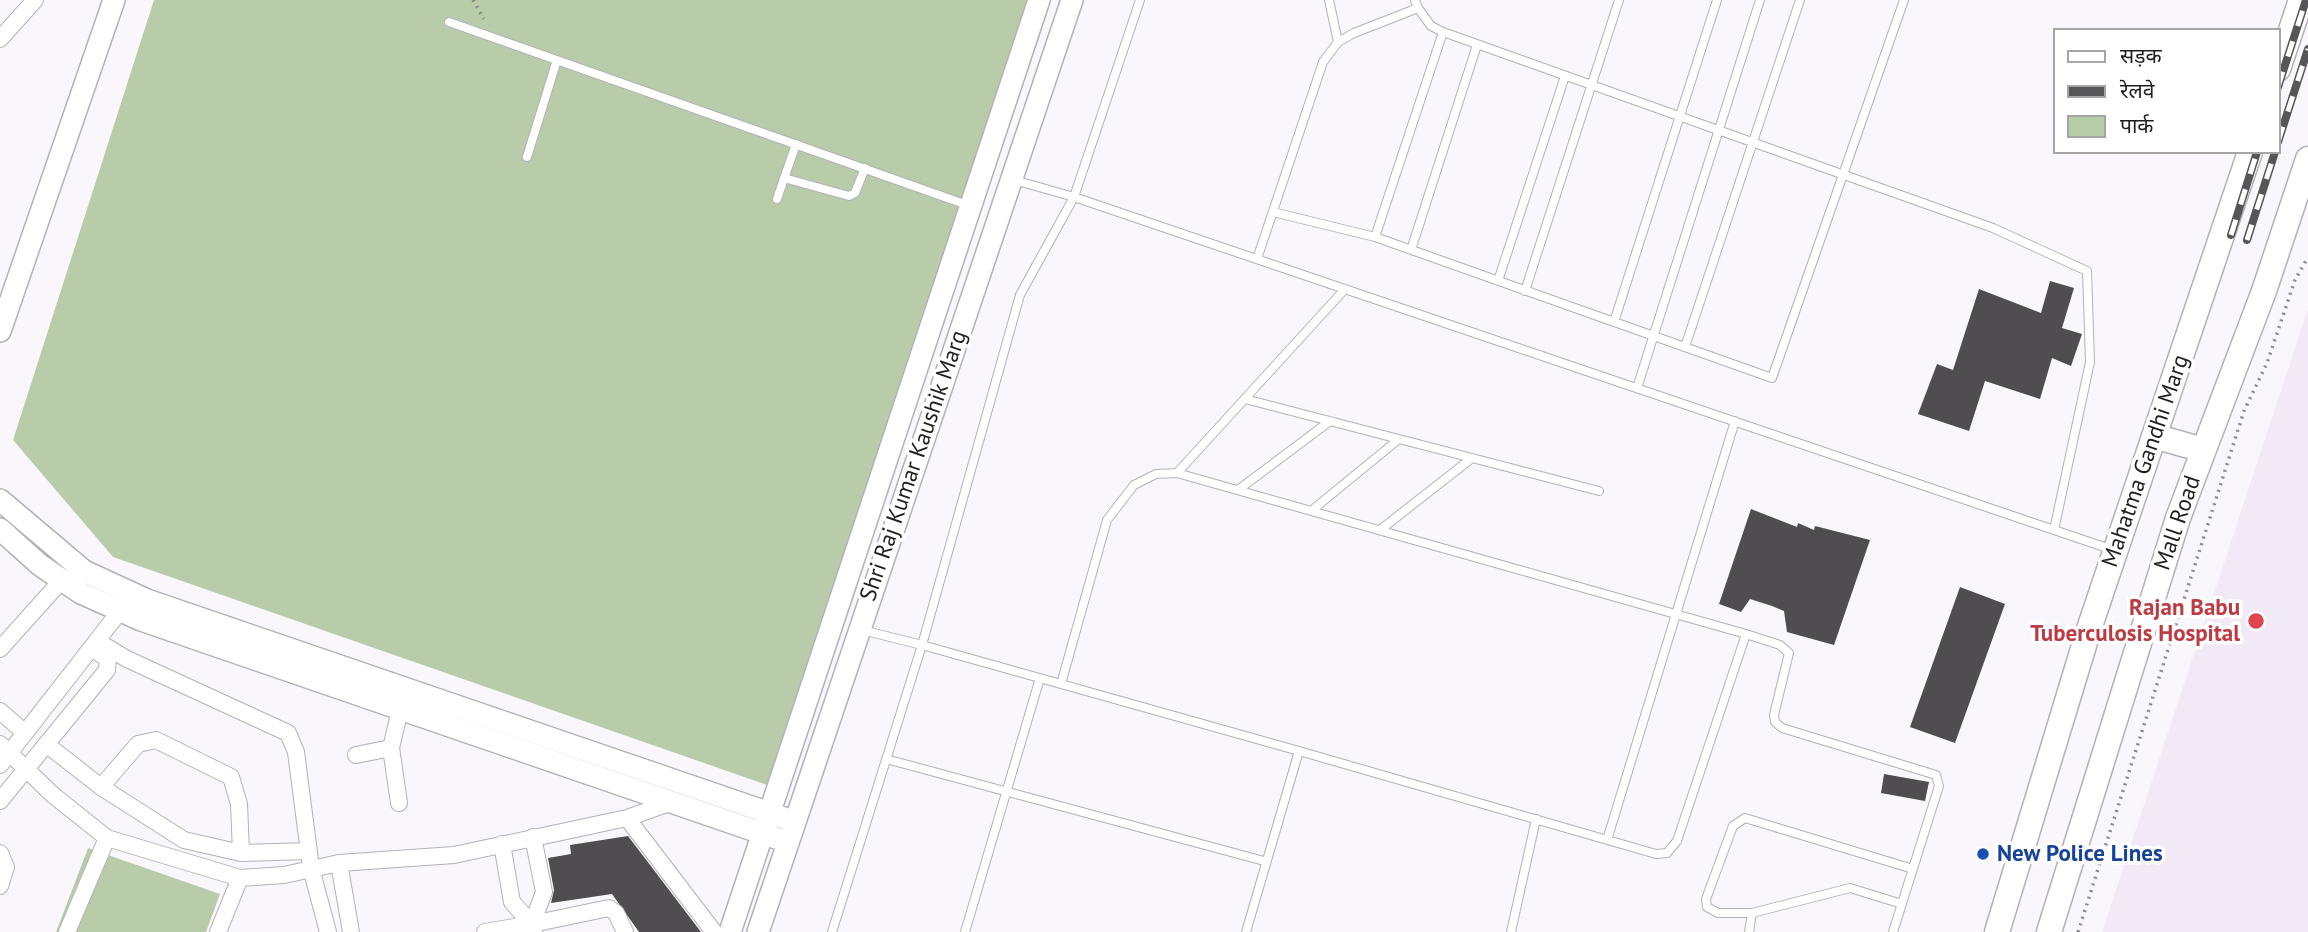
<!DOCTYPE html>
<html>
<head>
<meta charset="utf-8">
<style>
  body { margin:0 }
  #map { position:relative; width:2308px; height:932px; overflow:hidden; background:#faf7fc; font-family:"PT Sans","Noto Sans Devanagari",sans-serif }
  canvas { display:block }
  .legend { position:absolute; left:2053px; top:28px; width:228px; height:126px; box-sizing:border-box; background:#fff; border:2px solid #a5a5a5; margin:0; padding:9px 12px; list-style:none; font-size:21px; color:#1e1d1f }
  .legend li { display:flex; align-items:center; gap:14px; height:35px }
  .legend b { width:35px; border:2px solid #a5a5a5 }
</style>
</head>
<body>
<div id="map">
<canvas width="2308" height="932"></canvas>
<ul class="legend">
<li><b style="height:9px;background:#fff"></b>सड़क</li>
<li><b style="height:9px;background:#565557"></b>रेलवे</li>
<li><b style="height:19px;background:#b9ccaa"></b>पार्क</li>
</ul>
</div>
<script>
const c = document.querySelector('canvas').getContext('2d');
c.lineJoin = 'round';
function fill(path, color) {
  c.fillStyle = color;
  c.fill(path, 'evenodd');
}
function shape(rows) {
  const path = new Path2D();
  for (const r of rows) {
    path.moveTo(r[0], r[1]);
    for (let i = 2; i < r.length; i += 2) path.lineTo(r[i], r[i + 1]);
  }
  return path;
}
function stroke(path, color, width, dash) {
  c.strokeStyle = color;
  c.lineWidth = width;
  c.lineCap = dash ? 'butt' : 'round';
  c.setLineDash(dash || []);
  c.stroke(path);
}
function drawText(font, color, halo, rows, align = 'center') {
  c.font = font + ' "PT Sans",sans-serif';
  c.lineWidth = 7;
  c.setLineDash([]);
  c.textBaseline = 'middle';
  c.strokeStyle = halo;
  c.fillStyle = color;
  for (const [text, x, y, turn = 0] of rows) {
    c.save();
    c.translate(x, y);
    c.rotate((+turn || 0) * Math.PI / 180);
    c.textAlign = isNaN(turn) ? turn : align;
    if (halo) c.strokeText(text, 0, 0);
    c.fillText(text, 0, 0);
    c.restore();
  }
}
fill(shape([
  [2308,309,2308,932,2102,932]
]), '#f1e9f5');
fill(shape([
  [154,0,1035,0,770,786,113,557,13,440],
  [88,848,220,894,206,932,56,932]
]), '#b9ccaa');
fill(shape([
  [2050,281,2074,288,2062,328,2082,334,2071,366,2052,358,2040,399,1985,381,1969,431,1918,414,1937,364,1953,370,1979,289,2041,313],
  [1751,509,1797,527,1798,523,1814,530,1815,526,1870,540,1834,645,1787,632,1784,611,1772,606,1750,599,1741,612,1719,604],
  [1960,587,2005,604,1955,743,1910,727],
  [1884,774,1929,782,1925,801,1881,793],
  [628,836,701,932,639,932,612,894,551,903,554,890,548,858,571,854,570,845]
]), '#504d51');
const lane = shape([
  [1329,0,1338,42],
  [1418,8,1431,26,1443,32,1993,228,2087,271,2090,362,2054,530],
  [449,22,970,206],
  [527,157,557,60],
  [784,178,849,196,855,193,865,168],
  [1014,180,1074,197,2113,550],
  [777,199,796,144],
  [1273,212,1375,237,1772,378,1904,0],
  [1375,237,1443,32],
  [1411,250,1477,45],
  [1257,259,1323,62,1338,42,1354,33,1418,8,1415,0],
  [1498,281,1565,76],
  [1525,291,1619,0],
  [1614,322,1717,0],
  [1685,347,1800,0],
  [1637,388,1760,0],
  [1245,399,1599,491],
  [1177,473,1345,289],
  [1238,490,1330,421],
  [1311,511,1399,439],
  [1380,530,1472,458],
  [862,630,922,645,1061,684,1299,751,1656,854,1667,853,1677,841,1746,634,1177,473,1156,474,1134,485,1107,520,1061,684],
  [1746,634,1780,645,1789,653,1774,715,1775,722,1782,728,1936,775,1939,786,1893,932],
  [886,759,1264,861],
  [1607,840,1735,421],
  [1902,904,1850,888,1752,913,1718,913,1707,907,1706,899,1733,826,1745,818,1913,869],
  [832,932,922,645,1020,295,1074,197,1140,0],
  [965,932,1040,678],
  [1246,932,1299,751],
  [1511,932,1536,819],
  [1749,932,1752,913]
]);
const street = shape([
  [0,39,35,0],
  [97,641,127,659,288,733,296,752,311,868,328,932],
  [0,649,62,580],
  [0,711,25,733],
  [0,744,53,795,107,838,240,878,284,875,339,863,454,855,627,818,675,801],
  [46,744,101,787,138,744,156,740,231,777,239,804,241,853,309,851],
  [356,755,391,748],
  [0,765,120,611],
  [101,787,184,840,241,853],
  [0,801,107,670,108,659,93,649],
  [399,803,391,748,400,710],
  [627,818,714,932],
  [502,844,512,902,532,924,544,892,533,837],
  [0,853,6,867,0,886],
  [339,863,351,932],
  [532,924,609,908,616,913,625,932],
  [67,932,107,838],
  [218,932,240,878],
  [485,932,532,924,534,930]
]);
const secondary = shape([
  [0,331,114,0],
  [0,500,84,571,147,600,784,818],
  [0,529,40,565,81,593,141,620,776,838],
  [730,932,1039,0],
  [758,932,1072,0]
]);
const primary = shape([
  [2278,69,2301,0],
  [2154,436,2203,450],
  [1997,932,2089,629,2250,152],
  [2049,932,2178,518,2264,291,2308,159]
]);
stroke(lane, '#b4b1b6', 10);
stroke(street, '#b4b1b6', 18);
stroke(secondary, '#b4b1b6', 24);
stroke(primary, '#b4b1b6', 27);
stroke(shape([
  [473,0,484,19],
  [2078,932,2244,411,2267,363,2295,280,2308,257]
]), '#8c8a8d', 3.5, [2, 5]);
stroke(lane, '#fff', 8);
stroke(street, '#fff', 16);
stroke(secondary, '#fff', 21);
stroke(primary, '#fff', 24);
const rail = shape([
  [2278,87,2306,0],
  [2278,142,2308,49],
  [2231,235,2257,152],
  [2247,240,2275,152]
]);
stroke(rail, '#565557', 8);
stroke(rail, '#fff', 5, [16]);
for (const [x, y, r, color] of [
  [2256,621,9,"#e0444e"],
  [1983,854,7,"#1a4fb4"]
]) {
  const dot = new Path2D();
  dot.arc(x, y, r, 0, 2 * Math.PI);
  c.fillStyle = color;
  c.fill(dot);
  stroke(dot, '#fff', 2.5);
}
drawText('23px', '#1e1d1f', '#fff', [
  ["Mahatma Gandhi Marg",2146,461,-71],
  ["Shri Raj Kumar Kaushik Marg",914,466,-71],
  ["Mall Road",2178,523,-71]
]);
drawText('bold 23px', '#be3a42', '#fff', [
  ["Rajan Babu",2240,608],
  ["Tuberculosis Hospital",2240,634]
], 'right');
drawText('bold 23px', '#164399', '#fff', [
  ["New Police Lines",1997,854]
], 'left');
</script>
</body>
</html>
